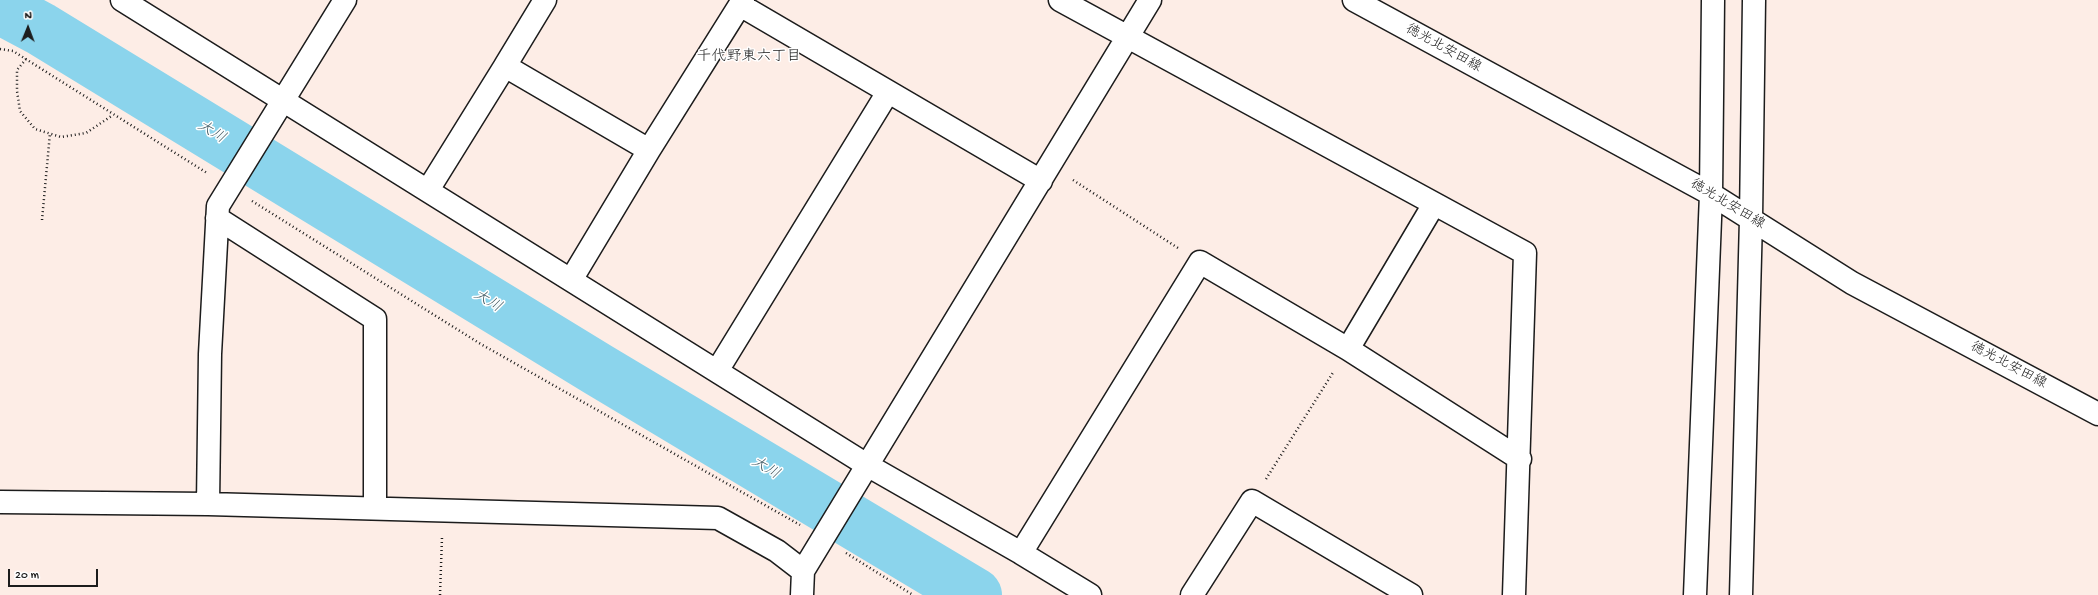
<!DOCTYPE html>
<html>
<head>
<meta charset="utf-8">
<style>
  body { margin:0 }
  #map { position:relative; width:2098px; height:595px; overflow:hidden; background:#fdede6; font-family:"Gochi Hand",sans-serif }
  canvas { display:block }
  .north { position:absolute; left:8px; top:8px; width:40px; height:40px; -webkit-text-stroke:3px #fff; paint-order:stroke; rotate:1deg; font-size:11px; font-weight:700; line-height:16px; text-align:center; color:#1c1c1c }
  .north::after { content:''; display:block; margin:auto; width:14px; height:18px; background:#1c1c1c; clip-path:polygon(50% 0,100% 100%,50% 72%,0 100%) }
  .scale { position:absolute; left:8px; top:569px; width:90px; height:18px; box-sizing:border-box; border:2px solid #1c1c1c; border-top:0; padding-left:5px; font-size:12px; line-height:14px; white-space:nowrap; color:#1c1c1c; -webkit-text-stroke:3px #fff; paint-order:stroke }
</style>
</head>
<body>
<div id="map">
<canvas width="2098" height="595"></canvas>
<div class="north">N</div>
<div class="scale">20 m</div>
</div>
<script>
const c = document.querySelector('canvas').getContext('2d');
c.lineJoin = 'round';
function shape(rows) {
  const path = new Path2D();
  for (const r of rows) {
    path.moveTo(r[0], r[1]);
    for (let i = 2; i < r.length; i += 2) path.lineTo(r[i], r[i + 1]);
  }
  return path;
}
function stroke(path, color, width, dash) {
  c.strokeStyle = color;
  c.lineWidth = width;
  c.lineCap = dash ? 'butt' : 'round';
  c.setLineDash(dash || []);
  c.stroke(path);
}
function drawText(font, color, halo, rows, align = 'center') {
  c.font = font + ' "Gochi Hand","Klee One",sans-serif';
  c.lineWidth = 3;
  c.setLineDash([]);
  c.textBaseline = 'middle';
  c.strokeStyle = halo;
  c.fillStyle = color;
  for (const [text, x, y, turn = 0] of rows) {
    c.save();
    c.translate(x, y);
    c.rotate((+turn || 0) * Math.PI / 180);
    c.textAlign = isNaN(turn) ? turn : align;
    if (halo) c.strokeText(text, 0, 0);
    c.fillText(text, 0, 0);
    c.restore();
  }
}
stroke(shape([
  [0,7,41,29,599,370,975,595]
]), '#8bd4ec', 54);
const street = shape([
  [122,0,867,465,1021,553,1090,595],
  [545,0,505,66,649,150],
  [1060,0,1525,253,1514,595],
  [740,5,1041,181],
  [428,190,505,66],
  [217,218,375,319,375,508],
  [571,280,649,150,743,0],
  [1348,349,1434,204],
  [717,371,888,92],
  [0,502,208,504,718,518,777,551,803,571],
  [208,504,210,354,218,206,345,0],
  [1021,553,1200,262,1348,349,1520,459],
  [802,595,803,571,1150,0],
  [1192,595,1252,501,1411,595]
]);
const secondary = shape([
  [1354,0,1711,194,1852,283,2098,414],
  [1695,595,1711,194,1713,0],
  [1741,595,1751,219,1754,0]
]);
stroke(street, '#1c1c1c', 25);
stroke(secondary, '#1c1c1c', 25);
stroke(shape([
  [0,49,13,51,207,173],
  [26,59,17,70,17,91,20,111,35,129,61,137,86,133,113,115],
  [1073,180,1178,248],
  [252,201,479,343,800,525],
  [42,220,50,133],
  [1266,479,1334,371],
  [846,553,913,595],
  [440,595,442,537]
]), '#1c1c1c', 2.5, [1, 3]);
stroke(street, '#fff', 22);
stroke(secondary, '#fff', 22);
drawText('14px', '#1c1c1c', '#fff', [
  ["徳光北安田線",1443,49,29],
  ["徳光北安田線",1727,205,31],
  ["徳光北安田線",2008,366,28]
]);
drawText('15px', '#1c1c1c', '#fff', [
  ["千代野東六丁目",749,58]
]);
drawText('italic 15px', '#435c65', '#fff', [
  ["大川",211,133,31],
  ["大川",487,302,31],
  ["大川",765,469,31]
]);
</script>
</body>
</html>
